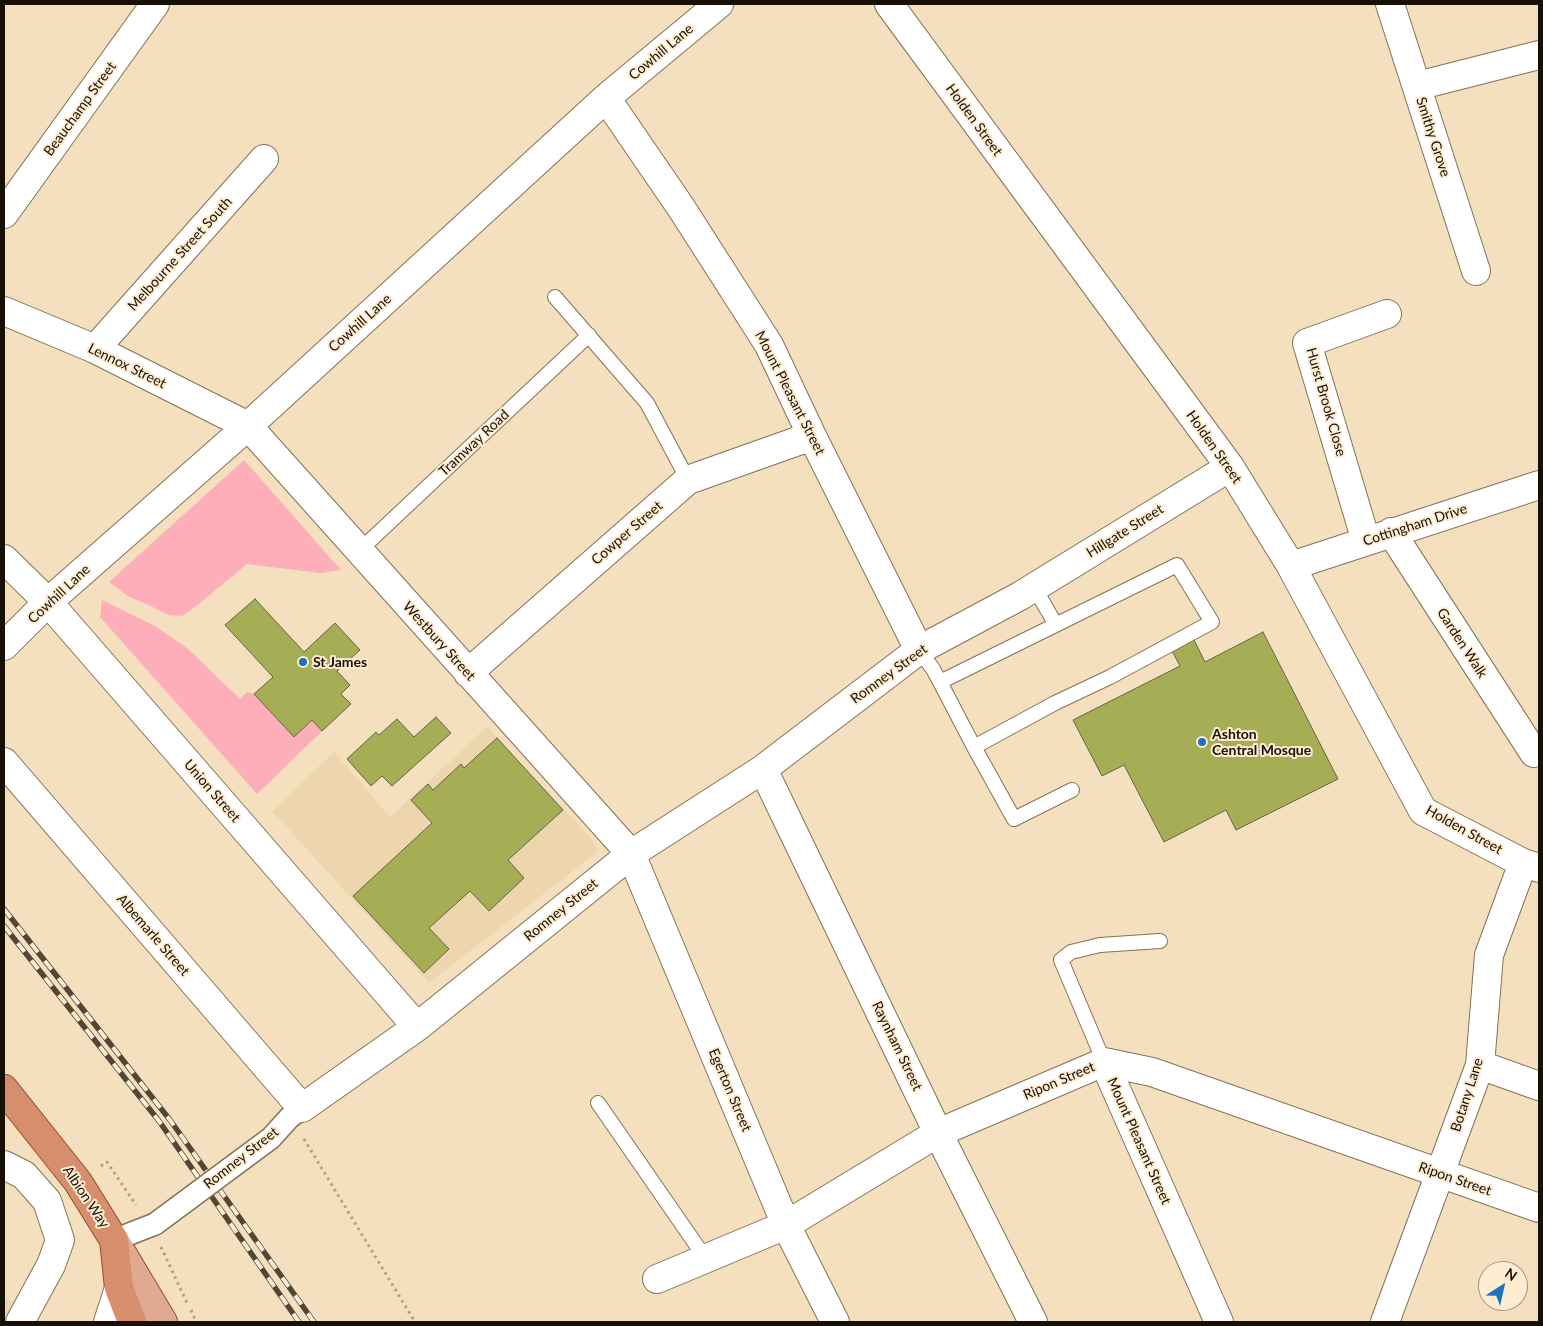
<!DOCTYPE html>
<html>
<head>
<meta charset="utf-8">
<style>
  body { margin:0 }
  #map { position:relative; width:1543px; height:1326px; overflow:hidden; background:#f4dfbe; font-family:Lato,sans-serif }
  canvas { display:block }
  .frame { position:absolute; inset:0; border:5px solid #171005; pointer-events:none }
  .north { position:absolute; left:1478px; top:1261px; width:50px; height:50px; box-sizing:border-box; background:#feedd3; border:1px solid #a29581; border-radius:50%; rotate:35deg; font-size:14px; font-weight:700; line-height:20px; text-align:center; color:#171005 }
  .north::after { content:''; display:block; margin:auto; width:18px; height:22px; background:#1e71bf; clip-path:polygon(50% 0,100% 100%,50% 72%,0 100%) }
</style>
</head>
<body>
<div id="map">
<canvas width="1543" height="1326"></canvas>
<div class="frame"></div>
<div class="north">N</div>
</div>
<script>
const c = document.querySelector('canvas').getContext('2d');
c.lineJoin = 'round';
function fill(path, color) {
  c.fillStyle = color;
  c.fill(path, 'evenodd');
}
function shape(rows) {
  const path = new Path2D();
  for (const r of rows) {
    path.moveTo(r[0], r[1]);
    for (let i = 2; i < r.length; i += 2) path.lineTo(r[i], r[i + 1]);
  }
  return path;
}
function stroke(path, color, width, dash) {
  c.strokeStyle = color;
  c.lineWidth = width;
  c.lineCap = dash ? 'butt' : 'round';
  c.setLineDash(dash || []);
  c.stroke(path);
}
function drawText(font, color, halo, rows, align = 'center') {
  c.font = font + ' Lato,sans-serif';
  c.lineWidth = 4;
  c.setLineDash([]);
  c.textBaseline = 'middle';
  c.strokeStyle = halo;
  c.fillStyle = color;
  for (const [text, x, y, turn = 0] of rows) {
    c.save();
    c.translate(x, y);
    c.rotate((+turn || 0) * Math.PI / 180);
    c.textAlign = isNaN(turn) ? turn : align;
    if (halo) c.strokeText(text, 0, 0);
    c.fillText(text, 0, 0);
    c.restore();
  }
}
fill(shape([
  [487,727,596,844,597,852,429,983,272,811,334,752,390,817],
  [4,1297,24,1307,27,1322,4,1322]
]), '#edd5ad');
fill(shape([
  [244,460,341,570,320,573,247,564,196,606,182,616,169,615,157,609,128,596,109,582],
  [102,600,155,626,187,648,240,699,247,692,254,694,294,737,312,720,322,731,257,794,100,617]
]), '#fdaeb9');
const building = shape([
  [255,599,304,652,335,623,360,650,337,671,350,685,341,694,351,704,322,731,312,720,294,737,254,694,273,677,225,625,255,599],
  [1263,632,1338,779,1236,830,1226,810,1164,842,1124,765,1102,776,1073,720,1180,666,1172,651,1194,640,1205,662,1263,632],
  [436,717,451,733,392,786,382,776,371,786,347,759,376,732,379,735,397,719,414,737,436,717],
  [497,738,563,810,508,860,524,878,489,911,470,891,429,928,449,949,424,973,353,896,432,823,411,800,428,784,433,790,461,764,464,768,497,738]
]);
fill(building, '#a5ae55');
stroke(building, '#616545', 1);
const service = shape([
  [555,297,647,403,688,480],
  [359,551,589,335],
  [1034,587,1056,625],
  [919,650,933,669,940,682,974,747,1055,703,1110,677,1212,622,1177,565,940,682],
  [974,747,1014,819,1072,790],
  [1104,1062,1061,960,1071,952,1100,945,1160,941],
  [598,1103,706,1259]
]);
const pedestrian = shape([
  [271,1138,289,1118,302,1108],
  [114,1240,155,1224]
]);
const minor = shape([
  [889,4,1230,467,1291,566,1423,811,1523,863,1539,868],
  [1390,4,1476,271],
  [1417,86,1539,55],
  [606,98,682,209,769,345,812,436,919,650],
  [4,214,155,4],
  [4,311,95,349,248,426,631,854,786,1225,835,1322],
  [95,349,264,159],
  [1391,532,1534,753],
  [1366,541,1307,343,1387,314],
  [4,559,48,602,417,1027],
  [1291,566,1539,485],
  [4,646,48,602,248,426,606,98,719,4],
  [468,673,688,480,812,436],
  [4,762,302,1108,417,1027,631,854,763,769,919,650,1020,596,1230,467],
  [763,769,938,1133,1033,1322],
  [1104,1062,1219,1322],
  [1480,1065,1539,1086],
  [4,1165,24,1175,47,1201,60,1240,51,1265,20,1322],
  [657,1279,786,1225,938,1133,1104,1062,1152,1072,1539,1208],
  [108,1322,119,1288],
  [1385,1322,1480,1065,1489,955,1523,863]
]);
const primary = shape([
  [114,1240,163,1322]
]);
const trunk = shape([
  [4,1089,78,1182,114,1240,119,1288,132,1322]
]);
stroke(service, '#847254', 16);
stroke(pedestrian, '#847254', 24);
stroke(minor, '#847254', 30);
stroke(primary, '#8c5031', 30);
stroke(trunk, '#8c5031', 30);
stroke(shape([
  [304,1139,415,1322],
  [101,1166,107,1162,136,1205],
  [161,1247,188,1305],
  [191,1310,196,1322]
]), '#b0a085', 3, [2.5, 4]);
stroke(service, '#fff', 14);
stroke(pedestrian, '#fff', 21);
stroke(minor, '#fff', 28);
stroke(primary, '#e0aa91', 28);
stroke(trunk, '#d68e6c', 28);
const rail = shape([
  [4,909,170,1120,314,1322],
  [4,926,159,1121,299,1322]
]);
stroke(rail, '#514736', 5.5);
stroke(rail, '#feedd3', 4, [11]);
const pedestrianBridge = shape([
  [155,1224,271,1138]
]);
stroke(pedestrianBridge, '#847254', 24, []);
stroke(pedestrianBridge, '#fff', 21);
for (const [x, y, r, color] of [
  [303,662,5,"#1e71bf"],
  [1202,742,5,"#1e71bf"]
]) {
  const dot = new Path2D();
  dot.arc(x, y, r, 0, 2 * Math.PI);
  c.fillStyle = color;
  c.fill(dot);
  stroke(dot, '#feedd3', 2);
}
drawText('14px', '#171005', '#feedd3', [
  ["Cowhill Lane",661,52,-40],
  ["Beauchamp Street",80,109,-54],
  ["Holden Street",974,120,54],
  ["Smithy Grove",1433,137,72],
  ["Melbourne Street South",180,254,-48],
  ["Cowhill Lane",360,323,-42],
  ["Lennox Street",127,366,26],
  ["Mount Pleasant Street",790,393,63],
  ["Hurst Brook Close",1326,402,74],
  ["Tramway Road",474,443,-43],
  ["Holden Street",1214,447,55],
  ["Cottingham Drive",1415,525,-18],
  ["Hillgate Street",1125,531,-32],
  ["Cowper Street",627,533,-41],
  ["Cowhill Lane",59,594,-43],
  ["Westbury Street",439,641,48],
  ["Garden Walk",1462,643,57],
  ["Romney Street",889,674,-36],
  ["Union Street",212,791,49],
  ["Holden Street",1464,830,29],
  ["Romney Street",561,910,-39],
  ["Albemarle Street",153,935,49],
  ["Raynham Street",897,1046,64],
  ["Ripon Street",1059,1081,-23],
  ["Egerton Street",730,1090,67],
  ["Botany Lane",1467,1095,-72],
  ["Mount Pleasant Street",1139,1141,66],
  ["Romney Street",241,1158,-38],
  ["Ripon Street",1455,1179,19],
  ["Albion Way",86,1197,56]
]);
drawText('bold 14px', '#171005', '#feedd3', [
  ["St James",313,662],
  ["Ashton",1212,734],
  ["Central Mosque",1212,750]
], 'left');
</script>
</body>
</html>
